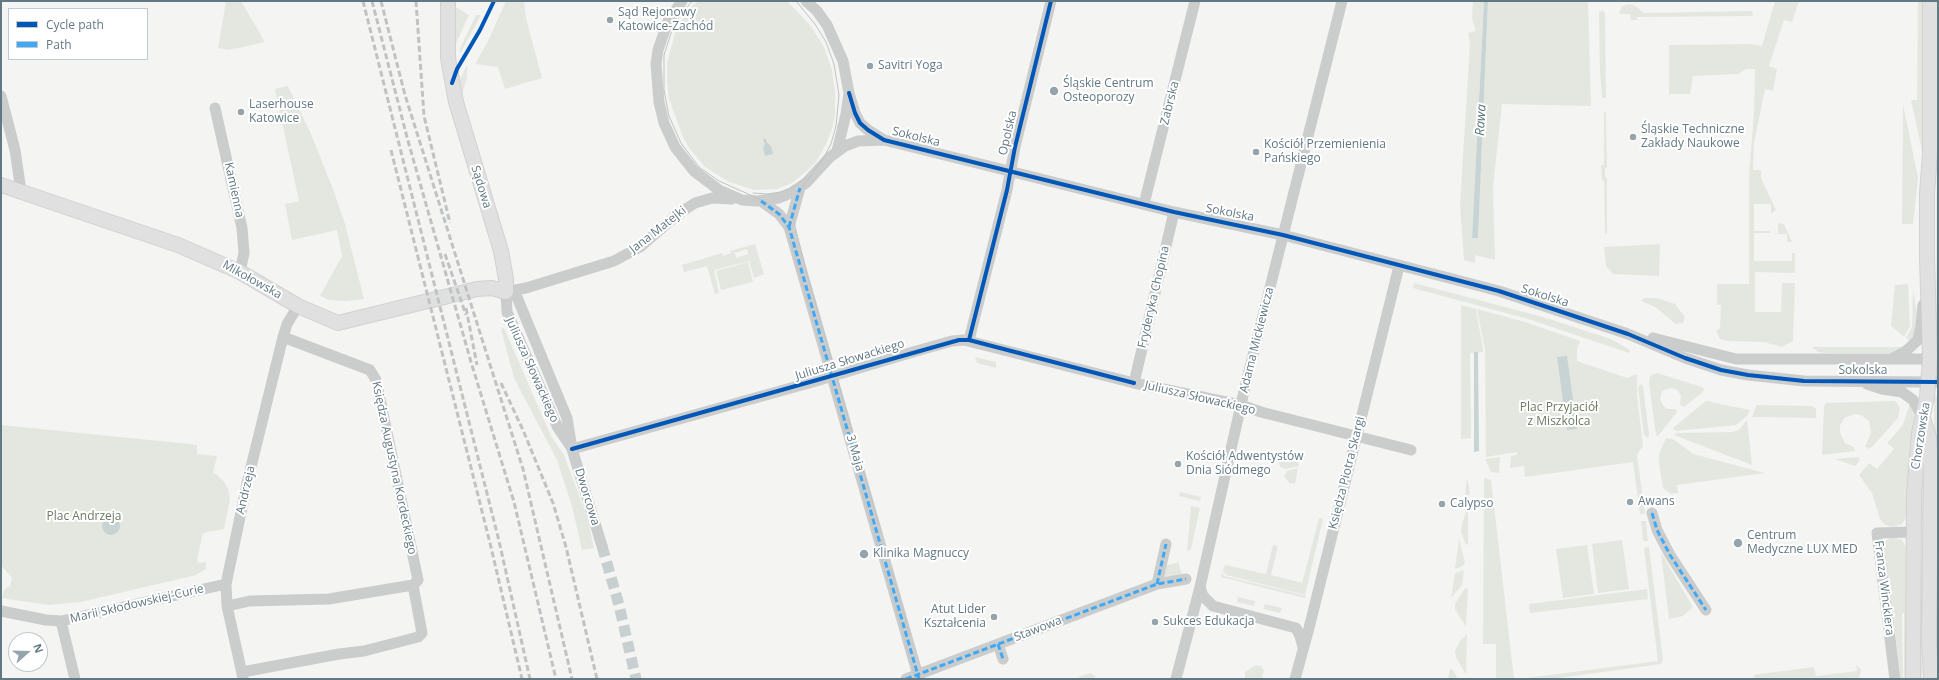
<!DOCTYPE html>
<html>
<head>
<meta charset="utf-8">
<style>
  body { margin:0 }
  #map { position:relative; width:1939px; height:680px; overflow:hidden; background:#f4f4f2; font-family:"Open Sans",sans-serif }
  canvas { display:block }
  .frame { position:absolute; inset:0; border:2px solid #627984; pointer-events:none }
  .legend { position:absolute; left:8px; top:8px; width:140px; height:52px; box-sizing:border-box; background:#fff; border:1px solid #c0c9ce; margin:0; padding:5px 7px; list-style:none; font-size:12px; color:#627984 }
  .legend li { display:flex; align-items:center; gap:8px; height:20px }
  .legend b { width:20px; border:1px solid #c0c9ce }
  .north { position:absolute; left:8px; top:632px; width:40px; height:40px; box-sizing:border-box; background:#fff; border:1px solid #c0c9ce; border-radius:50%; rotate:70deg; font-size:11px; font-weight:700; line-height:16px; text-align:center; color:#627984 }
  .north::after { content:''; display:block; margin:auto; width:14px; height:18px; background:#95a4aa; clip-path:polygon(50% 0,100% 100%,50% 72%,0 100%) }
</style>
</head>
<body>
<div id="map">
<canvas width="1939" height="680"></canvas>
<div class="frame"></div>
<ul class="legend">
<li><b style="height:5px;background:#0057b8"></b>Cycle path</li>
<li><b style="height:5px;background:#3fa9f5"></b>Path</li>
</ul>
<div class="north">N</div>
</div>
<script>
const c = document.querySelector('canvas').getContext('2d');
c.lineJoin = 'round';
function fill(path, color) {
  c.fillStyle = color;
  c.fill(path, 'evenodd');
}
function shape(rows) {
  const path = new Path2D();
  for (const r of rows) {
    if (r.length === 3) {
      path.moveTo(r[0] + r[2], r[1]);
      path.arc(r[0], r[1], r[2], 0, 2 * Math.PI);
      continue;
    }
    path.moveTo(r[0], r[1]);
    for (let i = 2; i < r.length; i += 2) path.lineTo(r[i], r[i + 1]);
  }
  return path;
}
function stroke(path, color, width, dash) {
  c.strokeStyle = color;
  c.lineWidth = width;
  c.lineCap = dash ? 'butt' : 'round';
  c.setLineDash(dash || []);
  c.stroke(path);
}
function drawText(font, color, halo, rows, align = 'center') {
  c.font = font + ' "Open Sans",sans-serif';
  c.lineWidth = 4;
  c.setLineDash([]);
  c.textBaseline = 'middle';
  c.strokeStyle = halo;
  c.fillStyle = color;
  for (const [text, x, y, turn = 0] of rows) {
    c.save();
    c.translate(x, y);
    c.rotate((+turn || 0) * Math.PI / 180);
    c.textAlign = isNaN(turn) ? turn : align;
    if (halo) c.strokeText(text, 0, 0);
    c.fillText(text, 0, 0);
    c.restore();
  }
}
fill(shape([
  [226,1,241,1,265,42,229,50,218,48],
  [506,1,524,1,526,18,542,78,505,89,498,67,475,64,488,41],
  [698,1,787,1,810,25,824,47,832,70,835,93,835,115,832,129,826,144,816,162,807,171,792,183,776,189,755,190,729,182,705,167,689,148,683,137,669,99,667,82,667,63,676,30,689,9],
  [1473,1,1484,1,1472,238,1478,237,1488,1,1588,1,1591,106,1502,104,1493,186,1495,260,1475,255,1475,263,1464,260,1460,206,1470,43,1468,33,1476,31,1472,18],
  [1775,1,1799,1,1792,22,1784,20,1769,66,1777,69,1773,91,1765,89,1754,144,1753,170,1761,170,1761,178,1776,210,1771,214,1771,204,1754,204,1754,231,1770,231,1771,233,1754,233,1754,261,1792,261,1792,253,1795,253,1795,273,1755,272,1755,312,1781,312,1782,283,1795,283,1793,341,1782,347,1764,342,1727,341,1720,339,1716,331,1720,328,1721,305,1717,305,1717,284,1749,284,1749,176,1754,113,1755,69,1746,69,1738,74,1693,76,1690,94,1669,94,1669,45,1753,44,1762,46],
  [1918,1,1924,1,1923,155,1911,100,1917,100],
  [1937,1,1938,1,1938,345,1936,345],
  [1630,4,1637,7,1643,13,1752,11,1753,16,1637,17,1637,20,1631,20,1630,14,1619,14,1622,6],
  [456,7,469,15,454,48,455,8],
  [1602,10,1605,13,1606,98,1602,98,1602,96,1600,73,1599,13],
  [476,15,480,15,480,17,461,52,459,51],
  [467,65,467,77,461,98,460,80],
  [288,86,311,134,333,189,345,224,364,299,346,301,329,300,320,296,342,256,337,230,292,240,285,204,299,201,275,89],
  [1903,104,1918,178,1913,224,1902,224],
  [1604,112,1606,112,1607,168,1605,168,1605,177,1607,178,1607,234,1605,233,1604,180,1602,180,1601,165,1604,165],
  [1778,223,1784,224,1792,242,1787,242,1787,234,1778,234],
  [755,244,764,274,754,278,749,261,714,270,719,293,715,294,707,266,684,272,682,265,722,253,723,256,731,253,730,251],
  [747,249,748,254,736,258,735,253],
  [1660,244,1659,276,1613,274,1606,266,1604,247],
  [748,262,753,282,721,290,716,271],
  [1414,283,1543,317,1611,339,1630,350,1629,353,1528,319,1413,288],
  [1908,284,1910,326,1904,337,1891,326,1895,285],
  [1913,289,1918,321,1915,336,1911,342,1906,338,1912,327],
  [1644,298,1656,298,1675,304,1685,317,1683,323,1676,324,1655,307,1641,301],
  [1461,305,1476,309,1483,349,1483,352,1470,353,1471,438,1461,439],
  [1477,309,1525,322,1580,341,1577,349,1577,361,1627,378,1637,374,1637,394,1643,447,1639,451,1637,456,1645,513,1640,514,1633,462,1525,477,1524,466,1510,468,1511,456,1517,455,1517,452,1486,457,1485,350],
  [504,328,551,436,564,455,587,517,594,548,582,550,572,506,557,460,514,378,501,329],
  [1812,347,1905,347,1890,353,1827,353,1818,352],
  [975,357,996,362,996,368,977,363],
  [1657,373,1702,387,1704,389,1703,392,1684,407,1680,405,1681,395,1676,389,1670,388,1662,391,1660,399,1663,406,1668,409,1676,409,1677,412,1658,436,1656,435,1649,383,1650,376],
  [1641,384,1643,386,1649,434,1648,438,1644,435,1638,387],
  [1934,396,1938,396,1938,679,1936,679],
  [1706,401,1750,410,1747,416,1736,425,1675,431,1673,428],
  [1894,401,1897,403,1900,409,1898,418,1872,447,1868,449,1865,446,1871,433,1869,421,1861,415,1855,414,1844,418,1840,426,1840,432,1845,443,1854,447,1855,451,1822,455,1824,407,1826,403],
  [1910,403,1915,418,1909,476,1908,515,1902,524,1894,527,1885,525,1880,519,1872,493,1859,475,1869,463,1877,469,1894,449,1887,443,1903,425],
  [1758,405,1812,406,1816,409,1816,418,1752,417,1756,406],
  [1747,420,1752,465,1674,435,1676,433,1732,432,1739,430],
  [1,425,190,444,197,445,197,454,217,456,213,473,217,475,224,482,228,489,230,499,224,529,203,533,197,560,199,563,206,562,206,569,196,575,81,602,48,605,2,598,4,590,10,586,12,578,1,565],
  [1666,438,1673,439,1693,454,1765,473,1677,485,1678,493,1671,494,1663,488,1659,463,1659,454],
  [1500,457,1499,473,1491,472,1485,459],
  [1858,457,1860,460,1855,466,1835,459],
  [1283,459,1298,462,1299,466,1286,469,1280,467,1279,463],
  [1925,460,1925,519,1922,519,1922,539,1921,539,1922,679,1920,679,1919,510,1922,461],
  [1298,468,1295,484,1289,483,1284,476,1287,471],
  [1467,478,1470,493,1464,505],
  [1484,478,1491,480,1514,679,1496,679,1496,644,1483,644],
  [1180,492,1201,497,1200,501,1179,496],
  [1191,506,1200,508,1191,549,1187,552],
  [1468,506,1468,544,1466,545,1461,532,1462,524],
  [1319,518,1323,519,1305,595,1226,575,1223,571,1225,565,1266,574,1273,545,1278,546,1271,575,1302,583],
  [1641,521,1646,521,1648,541,1643,541],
  [1892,537,1902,540,1907,549,1907,679,1905,679,1904,675,1904,613,1902,613,1903,679,1901,679,1884,548,1885,541],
  [1459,539,1465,563,1463,566,1455,569],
  [1622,540,1629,589,1598,593,1592,544],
  [1587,545,1594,594,1563,598,1556,549],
  [1649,547,1663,660,1661,664,1552,679,1519,679,1658,661,1644,548],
  [1661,553,1693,607,1683,616,1669,619],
  [1178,562,1183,577,1172,580,1161,576,1162,567],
  [1464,570,1462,585,1451,598,1455,573],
  [1222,572,1224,576,1306,596,1305,598,1221,577],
  [1465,588,1468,589,1466,627,1455,609,1455,604],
  [1647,589,1648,599,1530,613,1529,604],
  [1238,597,1255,601,1254,606,1237,602],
  [1265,604,1282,608,1280,613,1263,609],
  [1467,634,1466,673,1465,673,1456,657,1455,651,1460,641],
  [1856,664,1861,670,1859,679,1756,679,1753,675,1814,667,1816,676,1857,671],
  [1256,665,1261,666,1264,670,1262,678,1245,679,1245,672],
  [1450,669,1453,670,1458,679,1448,679],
  [1090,673,1095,676,1095,679,1073,679]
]), '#e4e7e0');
fill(shape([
  [1484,1,1488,1,1478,238,1472,238],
  [763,139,766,139,767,143,771,146,773,154,765,156,763,148,765,144],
  [1474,352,1478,352,1479,451,1474,452],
  [1567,356,1577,429,1567,430,1557,357],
  [111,526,9]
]), '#c8d3d4');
stroke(shape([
  [602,546,619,605,636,679]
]), '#c8cfd1', 11, [11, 5.5]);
const major = shape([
  [1,185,178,245,240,272,298,306,338,323,477,289,492,288,506,292,506,279,501,251,456,102,448,58,448,1],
  [1923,418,1929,437,1931,466,1929,640,1931,679],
  [1913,679,1914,494,1919,433,1927,397,1930,359,1927,257,1927,194,1930,153,1930,1]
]);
stroke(major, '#d1d2d1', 16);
stroke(shape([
  [682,1,668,21,658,50,656,64,659,102,664,123,675,147,694,171,719,190,742,200,757,201,779,198,791,193,806,183,830,157,845,146,858,141,884,140],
  [806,1,817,11,827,25,843,61,849,93,846,114,837,151],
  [849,93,855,113,860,123,868,130,884,140,1174,212,1283,235,1499,291,1628,334,1685,358,1721,370,1748,375,1804,381,1938,382],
  [1,96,15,150,21,191],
  [215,108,242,228,244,253,240,272],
  [761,201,779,214,789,227,919,679],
  [1144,204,1195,1],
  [789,227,800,188],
  [506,292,517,297,519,302,567,418,572,449,602,546],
  [506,292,526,288,614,261,640,247,678,214,695,203,712,198,732,199],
  [506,292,507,312,558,428,571,447],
  [283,337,370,370,376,380,418,580,413,585],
  [1653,338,1736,359,1938,359],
  [969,340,1007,190,1015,147,1051,1],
  [1893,358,1906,351,1918,340,1921,326,1923,305],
  [1134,383,1174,212],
  [1867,384,1882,389,1902,392,1913,400,1923,418],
  [572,449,816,381,913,352,952,341,964,340,1134,383,1241,405,1261,412,1411,450],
  [1652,513,1657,530,1670,555,1706,610],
  [1157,584,1166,544],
  [1200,587,1203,596,1213,606,1296,628,1300,636,1303,647],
  [227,606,250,601,329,599,413,585,422,633,418,637,364,651,339,654,242,672],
  [1,611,46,620,61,621,226,584],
  [61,621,75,679],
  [998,644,1003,659],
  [243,678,227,606,226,584,248,479,283,337,287,324,298,306],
  [906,679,1157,584,1186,579],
  [1176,679,1200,587,1245,387,1342,1],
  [1295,679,1309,628,1399,266],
  [1895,679,1877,533,1913,532]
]), '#cbcdcd', 11);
stroke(major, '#e0e0e0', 14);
stroke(shape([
  [692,1,674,24,664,55,664,90,669,116,681,143,699,167,719,181,766,202,775,210,785,223,916,679],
  [796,1,815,24,826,42,834,64,839,95,836,126,831,144,823,159,798,193,796,200,793,218,807,274,879,525],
  [753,193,767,194,781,192,794,187,805,178],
  [891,569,910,635]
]), '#c0c3c3', 1);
stroke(shape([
  [363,1,499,541,530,679],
  [372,1,408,141,471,362,514,502,556,679],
  [381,1,405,95,523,469,572,679],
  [416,1,424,116,450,223],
  [391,150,490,543,522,679],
  [445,254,466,315],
  [466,308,477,365],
  [501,383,523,430,553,503,566,547,597,679]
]), '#c0c3c3', 3, [6, 3]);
stroke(shape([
  [761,201,779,214,789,227,919,679],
  [789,227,800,188],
  [1652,513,1657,530,1670,555,1706,610],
  [1157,584,1166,544],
  [998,644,1003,659],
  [906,679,1157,584,1186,579]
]), '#3fa9f5', 3, [6, 3]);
stroke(shape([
  [452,83,457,69,480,30,494,1],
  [849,93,855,113,860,123,868,130,884,140,1174,212,1283,235,1499,291,1628,334,1685,358,1721,370,1748,375,1804,381,1938,382],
  [969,340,1007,190,1015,147,1051,1],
  [572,449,959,340,969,340,1134,383]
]), '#0057b8', 4);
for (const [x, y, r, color] of [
  [610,20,4,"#95a4aa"],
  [870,66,4,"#95a4aa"],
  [1054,91,5,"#95a4aa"],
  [241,112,4,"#95a4aa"],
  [1633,137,4,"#95a4aa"],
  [1256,152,4,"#95a4aa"],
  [1178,464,4,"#95a4aa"],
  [1630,502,4,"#95a4aa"],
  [1442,504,4,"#95a4aa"],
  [1738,543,5,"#95a4aa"],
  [864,554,5,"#95a4aa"],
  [994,617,4,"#95a4aa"],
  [1155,622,4,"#95a4aa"]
]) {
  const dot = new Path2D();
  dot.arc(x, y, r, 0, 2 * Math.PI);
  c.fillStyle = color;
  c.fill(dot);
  stroke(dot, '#fff', 1.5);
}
drawText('12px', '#627984', '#fff', [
  ["Sąd Rejonowy",618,13],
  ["Katowice-Zachód",618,27],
  ["Savitri Yoga",878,66],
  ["Śląskie Centrum",1063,84],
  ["Osteoporozy",1063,98],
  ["Laserhouse",249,105],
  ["Katowice",249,119],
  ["Śląskie Techniczne",1641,130],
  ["Zakłady Naukowe",1641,144],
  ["Kościół Przemienienia",1264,145],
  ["Pańskiego",1264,159],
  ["Kościół Adwentystów",1186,457],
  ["Dnia Siódmego",1186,471],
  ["Awans",1638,502],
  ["Calypso",1450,504],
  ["Centrum",1747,536],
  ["Medyczne LUX MED",1747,550],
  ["Klinika Magnuccy",873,554],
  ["Atut Lider",986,610,"right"],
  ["Kształcenia",986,624,"right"],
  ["Sukces Edukacja",1163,622]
], 'left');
drawText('12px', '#627984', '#fff', [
  ["Zabrska",1170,103,-76],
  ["Opolska",1008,133,-77],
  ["Sokolska",916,137,14],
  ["Sądowa",481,187,73],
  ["Kamienna",234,190,78],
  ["Sokolska",1230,213,11],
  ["Jana Matejki",658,230,-38],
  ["Mikołowska",252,280,29],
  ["Sokolska",1545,296,18],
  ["Fryderyka Chopina",1154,297,-77],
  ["Adama Mickiewicza",1257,340,-76],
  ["Juliusza Słowackiego",850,360,-17],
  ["Juliusza Słowackiego",532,370,66],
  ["Sokolska",1863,371],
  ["Juliusza Słowackiego",1200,398,13],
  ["Chorzowska",1921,436,-81],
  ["3 Maja",855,453,74],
  ["Księdza Augustyna Kordeckiego",394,468,78],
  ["Księdza Piotra Skargi",1347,473,-76],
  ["Andrzeja",246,490,-77],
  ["Dworcowa",587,497,73],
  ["Franza Wincklera",1884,588,83],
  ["Marii Skłodowskiej-Curie",137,604,-13],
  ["Stawowa",1038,629,-21]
]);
drawText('12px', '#6a7b62', '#fff', [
  ["Plac Przyjaciół",1559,408],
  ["z Miszkolca",1559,422],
  ["Plac Andrzeja",84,517]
]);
drawText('italic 13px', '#59767a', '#fff', [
  ["Rawa",1481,120,-87]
]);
</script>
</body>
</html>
